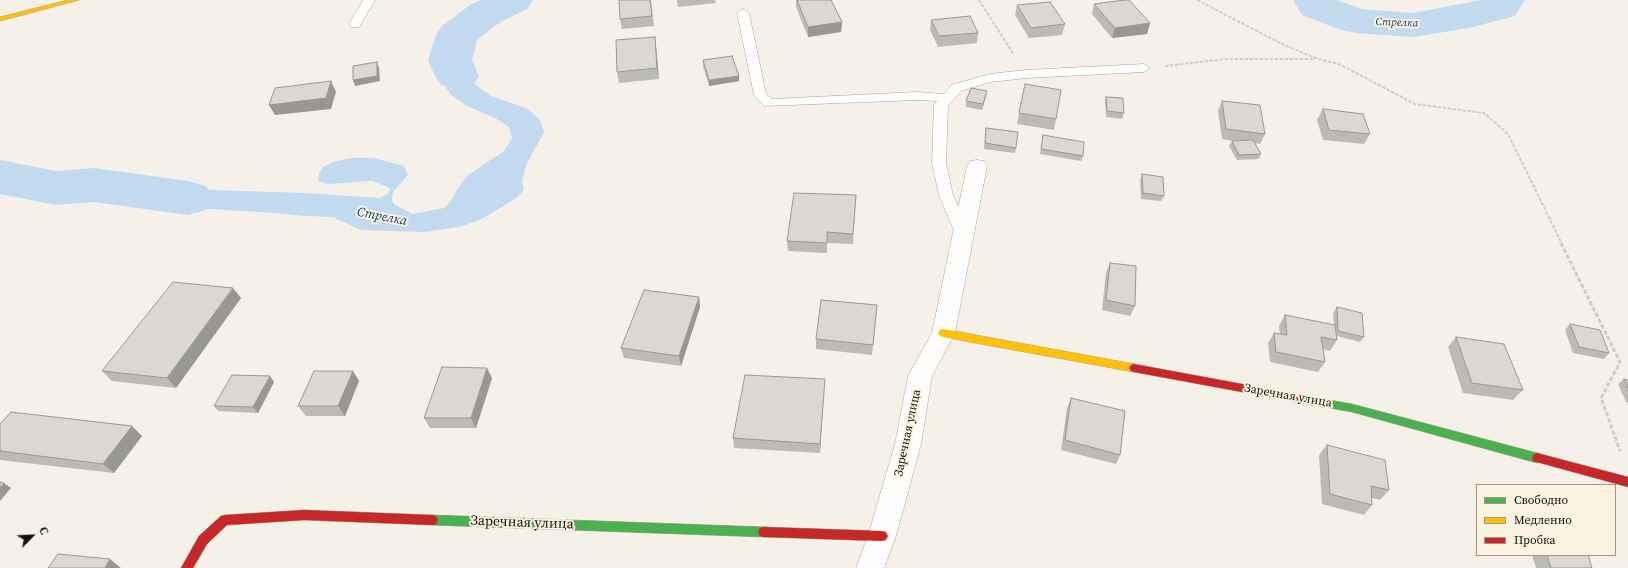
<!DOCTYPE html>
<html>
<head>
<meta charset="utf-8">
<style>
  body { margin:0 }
  #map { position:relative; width:1628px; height:568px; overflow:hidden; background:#f5f1e8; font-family:"Source Serif 4",serif }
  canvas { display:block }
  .legend { position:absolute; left:1476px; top:484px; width:140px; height:72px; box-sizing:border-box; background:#fbf3e2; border:1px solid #9d978b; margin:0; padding:5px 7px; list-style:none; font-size:12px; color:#100e08 }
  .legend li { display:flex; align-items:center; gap:8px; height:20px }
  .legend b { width:20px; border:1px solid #9d978b }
  .north { position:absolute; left:12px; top:516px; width:40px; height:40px; -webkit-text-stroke:3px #fbf3e2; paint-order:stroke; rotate:66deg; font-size:11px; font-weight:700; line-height:16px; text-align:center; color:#100e08 }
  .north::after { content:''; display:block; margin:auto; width:14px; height:18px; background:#100e08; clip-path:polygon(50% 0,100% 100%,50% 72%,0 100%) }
</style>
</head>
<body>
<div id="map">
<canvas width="1628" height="568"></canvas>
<ul class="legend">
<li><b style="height:5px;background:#4caf50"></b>Свободно</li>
<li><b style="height:5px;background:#ffc107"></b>Медленно</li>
<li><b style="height:5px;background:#c62828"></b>Пробка</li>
</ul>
<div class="north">С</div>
</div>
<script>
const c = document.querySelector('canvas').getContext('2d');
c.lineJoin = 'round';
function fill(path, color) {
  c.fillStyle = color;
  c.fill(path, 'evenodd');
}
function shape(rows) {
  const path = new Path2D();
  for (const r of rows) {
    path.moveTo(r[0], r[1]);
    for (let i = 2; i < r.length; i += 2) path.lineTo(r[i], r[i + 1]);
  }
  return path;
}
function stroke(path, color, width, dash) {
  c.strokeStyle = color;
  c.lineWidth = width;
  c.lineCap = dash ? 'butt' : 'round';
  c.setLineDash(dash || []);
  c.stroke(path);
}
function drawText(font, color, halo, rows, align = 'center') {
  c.font = font + ' "Source Serif 4",serif';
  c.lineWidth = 4;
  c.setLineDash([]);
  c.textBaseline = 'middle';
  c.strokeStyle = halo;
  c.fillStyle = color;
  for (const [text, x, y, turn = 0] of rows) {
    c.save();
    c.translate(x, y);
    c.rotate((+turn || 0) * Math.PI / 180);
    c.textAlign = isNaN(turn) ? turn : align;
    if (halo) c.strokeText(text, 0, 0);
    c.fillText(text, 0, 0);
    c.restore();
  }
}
fill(shape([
  [475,8,501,24,483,26,473,31,468,40,467,72,476,85,491,96,528,109,540,120,544,132,527,163,522,181,524,190,515,199,480,220,459,227,424,232,361,230,332,217,305,216,274,213,180,207,105,195,119,177,156,184,211,190,305,193,380,198,388,194,390,188,372,181,328,184,318,181,319,174,323,167,333,162,351,158,374,158,404,166,408,175,393,192,392,200,394,204,412,214,444,208,451,201,456,191,468,175,504,151,512,138,509,127,497,119,465,105,450,94,442,80,441,70,444,59,441,50,443,39,457,21]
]), '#c1daf0');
fill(shape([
  [481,0,533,0,527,9,498,23,477,40,472,60,479,76,473,85,457,89,441,85,435,76,428,60,436,35,442,26,470,5,481,0],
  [1293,0,1337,0,1362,9,1413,13,1481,0,1525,0,1515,16,1469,28,1413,37,1356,33,1341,30,1302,15,1293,0],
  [0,160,56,171,94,168,188,181,206,186,214,198,206,210,188,215,94,202,56,205,0,194,0,160]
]), '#c1daf0');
const lane = shape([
  [363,0,375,0,359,27,351,27,349,24,363,0],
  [743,9,749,13,766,94,772,99,917,92,944,94,951,85,990,74,1026,70,1144,64,1150,68,1144,72,1026,78,991,82,961,91,948,106,946,163,953,195,971,233,968,237,963,238,958,237,955,233,939,195,932,163,934,105,937,101,917,100,764,106,754,95,737,13,743,9]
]);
const street = shape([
  [977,160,984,161,987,166,955,333,932,376,921,444,896,536,884,568,856,568,868,536,895,444,908,376,932,333,967,166,970,161,977,160]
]);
const fast = shape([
  [1296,394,1352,404,1537,453,1541,455,1542,458,1541,461,1537,463,1352,412,1296,402,1292,401,1291,398,1292,395,1296,394],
  [432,515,764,527,768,528,770,532,768,536,764,537,432,525,428,524,426,520,428,516,432,515]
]);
const slow = shape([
  [68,0,79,0,0,21,0,17,68,0],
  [943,329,1134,364,1137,365,1139,368,1137,371,1134,372,943,337,940,336,938,333,940,330,943,329]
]);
const jam = shape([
  [1134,364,1296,394,1300,395,1301,398,1300,401,1296,402,1134,372,1131,371,1129,368,1131,365,1134,364],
  [1537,453,1628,477,1628,487,1533,461,1532,458,1533,455,1537,453],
  [304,510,432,515,436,516,438,520,436,524,432,525,304,520,227,525,207,544,193,568,181,568,199,536,221,516,225,515,304,510],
  [764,527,882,531,886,532,888,536,886,540,882,541,764,537,760,536,758,532,760,528,764,527]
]);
stroke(lane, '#a7a39d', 1);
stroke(street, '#a7a39d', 1);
stroke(fast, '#a7a39d', 1);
stroke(slow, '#a7a39d', 1);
stroke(jam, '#a7a39d', 1);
stroke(shape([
  [979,0,1014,55],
  [1197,0,1284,45,1318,59,1339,64,1415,104,1484,113,1508,134,1562,244],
  [1165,66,1226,59,1315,59]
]), '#cfcdcb', 2, [3.5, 1.5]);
stroke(shape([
  [1561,243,1620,362,1601,398,1620,451]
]), '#cfcdcb', 3, [4.5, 2]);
fill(lane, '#fefdfc');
fill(street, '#fefdfc');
fill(fast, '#4caf50');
fill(slow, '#ffc107');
fill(jam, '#c62828');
fill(shape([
  [651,0,654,26,622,29,620,19],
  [677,0,715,0,716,3,678,7],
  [796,0,831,0,842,22,841,32,808,37,796,7],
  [1094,4,1150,23,1147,34,1112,38,1092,14],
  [1017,5,1065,24,1062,35,1029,38,1015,15],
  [931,20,978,33,977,43,938,47,930,30],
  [655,37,656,47,659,79,619,83,617,72],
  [703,60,739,76,739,81,709,86,703,66],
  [1025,84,1056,119,1054,130,1017,124],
  [987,91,986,96,982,110,966,107,966,101],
  [1106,97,1124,113,1122,119,1106,117,1105,102],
  [1222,101,1265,134,1260,144,1255,143,1261,154,1259,159,1237,160,1229,146,1232,141,1233,141,1222,139,1218,111],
  [1323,109,1370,134,1364,144,1323,140,1317,120],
  [986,128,1016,148,1015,153,984,149],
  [1043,135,1083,156,1081,161,1040,154],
  [1142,174,1164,196,1161,201,1141,199,1140,180],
  [856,195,853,244,827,243,827,253,788,251,787,241],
  [1110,263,1135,306,1130,316,1102,310,1106,273],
  [699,297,700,307,681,366,624,358,621,348],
  [241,298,176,388,112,381,102,371],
  [877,305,872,355,816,349,816,339],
  [1337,307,1364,337,1360,342,1337,336,1337,340,1330,351,1323,349,1325,362,1318,372,1270,362,1268,343,1274,333,1280,334,1279,326,1285,315,1334,325,1333,313],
  [1570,324,1609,353,1604,359,1573,353,1565,330],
  [1456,337,1523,390,1513,400,1463,393,1448,347],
  [353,371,359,381,345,416,306,416,298,406],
  [492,378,476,428,430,428,424,418],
  [1624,379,1628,380,1628,403,1626,402,1618,384],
  [274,382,258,413,218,411,214,406],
  [824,389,820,453,734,448,733,438],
  [1071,398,1120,455,1116,464,1061,450,1067,408],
  [0,424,142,436,114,473,0,460],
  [1327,445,1389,490,1380,500,1372,498,1372,505,1364,515,1322,504,1319,455],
  [1532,555,1588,555,1592,568,1536,568]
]), '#bcbab4');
fill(shape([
  [842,22,841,32,808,37,808,27],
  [1150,23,1147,34,1112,38,1115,28],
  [655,37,656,47,659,79,657,68],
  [377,62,379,68,380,81,355,86,353,80],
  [739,76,739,81,709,86,709,80],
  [331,81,336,92,331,109,275,115,269,105],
  [987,91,986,96,982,110,983,104],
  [233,288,241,298,176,388,167,378],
  [699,297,700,307,681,366,679,356],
  [487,368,492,378,476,428,471,418],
  [353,371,359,381,345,416,338,406],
  [270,376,274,382,258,413,253,407],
  [825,379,824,389,820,453,820,444],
  [132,426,142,436,114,473,103,464],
  [4,483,11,488,0,501,0,488],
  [110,559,121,568,105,568]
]), '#999792');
const building = shape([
  [619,0,650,0,652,16,620,19,619,0],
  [797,0,831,0,842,22,808,27,797,0],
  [1124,0,1129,0,1150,23,1115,28,1094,4,1124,0],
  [1050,2,1065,24,1031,28,1017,5,1050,2],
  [970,16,978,33,939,36,931,20,970,16],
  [655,37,657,68,617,72,616,40,655,37],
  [732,56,739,76,709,80,703,60,732,56],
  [377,62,377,76,353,80,353,66,377,62],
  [331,81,326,98,269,105,275,88,331,81],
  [1025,84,1061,90,1056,119,1019,113,1025,84],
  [971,88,987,91,983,104,966,101,971,88],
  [1106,97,1123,98,1124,113,1107,111,1106,97],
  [1222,101,1260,105,1265,134,1226,129,1222,101],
  [1323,109,1363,114,1370,134,1329,130,1323,109],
  [986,128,1018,132,1016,148,985,143,986,128],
  [1043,135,1084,142,1083,156,1041,149,1043,135],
  [1253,140,1261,154,1239,155,1232,141,1253,140],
  [1142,174,1163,177,1164,196,1143,193,1142,174],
  [794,193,856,195,853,234,827,232,827,243,787,241,794,193],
  [1110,263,1136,266,1135,306,1106,300,1110,263],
  [173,282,233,288,167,378,102,371,173,282],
  [644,290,699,297,679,356,621,348,644,290],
  [821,300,877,305,873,345,816,339,821,300],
  [1337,307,1362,313,1364,337,1338,331,1337,307],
  [1285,315,1335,325,1337,340,1321,337,1325,362,1276,352,1274,333,1287,335,1285,315],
  [1570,324,1600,330,1609,353,1579,347,1570,324],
  [1456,337,1504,344,1523,390,1472,383,1456,337],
  [442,367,487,368,471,418,424,418,442,367],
  [314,371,353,371,338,406,298,406,314,371],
  [232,375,270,376,253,407,214,406,232,375],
  [745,375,825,379,820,444,733,438,745,375],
  [1624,379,1628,380,1628,388,1624,379],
  [1071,398,1125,411,1120,455,1065,440,1071,398],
  [11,412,132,426,103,464,0,451,0,424,11,412],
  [1327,445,1385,460,1389,490,1371,486,1372,505,1330,494,1327,445],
  [0,482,4,483,0,488,0,482],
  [58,554,110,559,105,568,48,568,58,554],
  [1547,555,1588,555,1592,568,1551,568,1547,555]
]);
fill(building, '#dbd8d1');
stroke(building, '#999792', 1);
drawText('italic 11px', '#0f3c63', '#fbf3e2', [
  ["Стрелка",1397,23,2]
]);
drawText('12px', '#100e08', '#fbf3e2', [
  ["Заречная улица",1288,396,10],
  ["Заречная улица",908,433,-78]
]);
drawText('italic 13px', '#0f3c63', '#fbf3e2', [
  ["Стрелка",382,217,11]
]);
drawText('14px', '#100e08', '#fbf3e2', [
  ["Заречная улица",522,523,2]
]);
</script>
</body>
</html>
